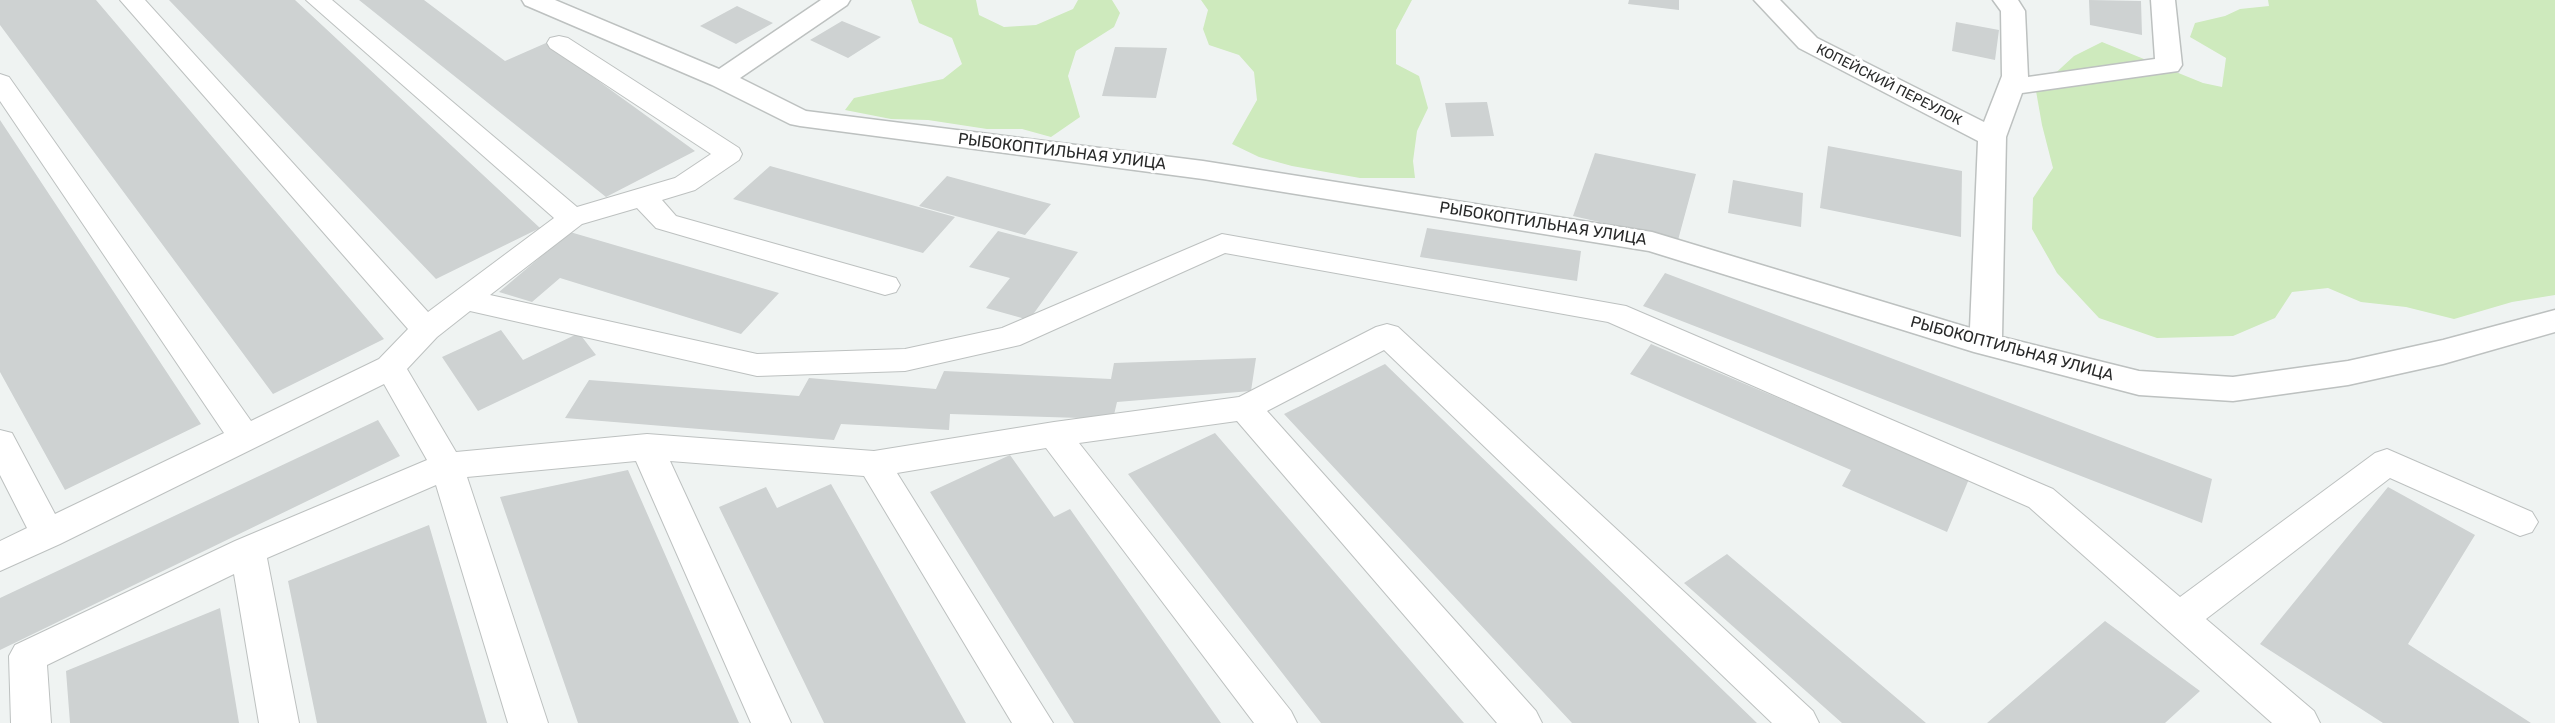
<!DOCTYPE html>
<html>
<head>
<meta charset="utf-8">
<style>
  body { margin:0 }
  canvas { display:block; background:#eff3f2 }
</style>
</head>
<body>
<canvas width="2555" height="723"></canvas>
<script>
const c = document.querySelector('canvas').getContext('2d');
c.lineJoin = 'round';
function fill(path, color) {
  c.fillStyle = color;
  c.fill(path, 'evenodd');
}
function shape(rows) {
  const path = new Path2D();
  for (const r of rows) {
    path.moveTo(r[0], r[1]);
    for (let i = 2; i < r.length; i += 2) path.lineTo(r[i], r[i + 1]);
  }
  return path;
}
function stroke(path, color, width, dash) {
  c.strokeStyle = color;
  c.lineWidth = width;
  c.lineCap = dash ? 'butt' : 'round';
  c.setLineDash(dash || []);
  c.stroke(path);
}
function drawText(font, color, halo, rows, align = 'center') {
  c.font = font + ' Rubik,sans-serif';
  c.lineWidth = 6;
  c.setLineDash([]);
  c.textBaseline = 'middle';
  c.strokeStyle = halo;
  c.fillStyle = color;
  for (const [text, x, y, turn = 0] of rows) {
    c.save();
    c.translate(x, y);
    c.rotate((+turn || 0) * Math.PI / 180);
    c.textAlign = isNaN(turn) ? turn : align;
    if (halo) c.strokeText(text, 0, 0);
    c.fillText(text, 0, 0);
    c.restore();
  }
}
fill(shape([
  [911,0,976,0,979,15,1004,27,1036,25,1073,9,1078,0,1112,0,1120,13,1114,27,1076,51,1068,76,1080,117,1051,137,1022,129,987,129,928,120,891,119,845,110,854,98,943,79,962,64,952,38,919,23],
  [1201,0,1412,0,1396,30,1396,64,1419,76,1428,108,1417,131,1413,161,1415,178,1360,178,1292,166,1259,157,1232,144,1257,100,1254,72,1239,55,1209,45,1203,29,1208,10],
  [2268,0,2555,0,2555,295,2512,302,2454,319,2406,307,2361,302,2328,288,2292,292,2275,318,2233,336,2157,338,2099,318,2057,273,2032,229,2033,198,2053,168,2042,125,2036,91,2074,56,2102,42,2203,83,2222,87,2226,58,2190,37,2195,23,2225,16,2240,9,2269,6]
]), '#ceeabd');
fill(shape([
  [0,0,96,0,384,339,273,394,0,25],
  [169,0,295,0,540,228,436,279],
  [359,0,424,0,505,61,546,43,695,151,606,197],
  [1629,0,1679,0,1679,10,1628,4],
  [2089,0,2141,1,2142,35,2090,25],
  [737,6,773,23,736,44,700,26],
  [842,21,881,37,848,58,810,40],
  [1956,22,1999,30,1995,60,1952,51],
  [1115,47,1167,48,1156,98,1102,96],
  [1487,102,1494,136,1451,137,1445,103],
  [0,120,201,424,65,490,0,372],
  [1828,146,1962,171,1961,237,1820,208],
  [1595,153,1696,174,1678,240,1573,216],
  [770,166,955,217,923,253,733,199],
  [947,176,1051,204,1025,235,919,206],
  [1733,180,1803,193,1801,227,1728,213],
  [1427,228,1581,251,1577,281,1420,257],
  [998,231,1078,252,1029,320,986,308,1010,278,969,267],
  [570,232,779,293,741,334,560,278,532,302,499,292],
  [1665,273,2212,479,2202,523,1643,306],
  [501,330,523,360,579,333,596,355,478,411,442,357],
  [1651,344,1969,479,1947,532,1842,486,1851,470,1630,374],
  [1256,358,1251,391,1117,402,1113,419,950,414,949,430,841,424,834,440,565,418,589,380,799,396,809,378,936,389,944,371,1111,379,1114,363],
  [1385,364,1757,723,1572,723,1284,414],
  [378,420,400,456,0,650,0,598],
  [1215,433,1464,723,1321,723,1128,474],
  [1010,455,1054,517,1070,509,1221,723,1074,723,930,492],
  [628,470,739,723,578,723,500,497],
  [831,484,966,723,824,723,719,507,766,487,777,508],
  [2388,487,2475,535,2408,644,2531,723,2383,723,2260,644],
  [429,525,487,723,317,723,288,581],
  [1727,554,1926,723,1842,723,1684,583],
  [220,608,239,723,70,723,66,671],
  [2105,621,2200,691,2165,723,1987,723]
]), '#ced2d2');
const lane = shape([
  [120,0,145,0,428,312,554,218,306,0,332,0,577,207,675,178,711,154,550,48,547,43,550,38,559,36,568,38,739,148,742,154,739,160,695,190,662,200,676,216,896,278,900,285,896,292,885,295,656,228,637,208,582,224,490,295,757,354,905,349,1002,328,1222,234,1626,306,2053,489,2180,597,2375,453,2387,449,2532,512,2538,522,2532,532,2520,536,2390,478,2206,619,2314,711,2320,723,2272,723,2029,507,1608,322,1225,253,1020,345,905,371,757,376,470,311,437,337,407,369,456,452,647,434,874,451,1054,422,1239,397,1376,327,1387,324,1398,327,1813,711,1819,723,1772,723,1384,350,1267,411,1536,711,1542,723,1497,723,1237,421,1079,443,1291,711,1297,723,1254,723,1046,448,897,473,1053,723,1012,723,864,476,670,461,791,723,751,723,636,461,467,477,548,723,508,723,436,485,267,558,299,723,259,723,234,574,47,665,51,723,11,723,9,656,15,645,235,541,427,460,384,384,60,544,0,571,0,541,27,528,0,475,0,430,12,433,55,514,224,433,0,101,0,74,9,77,251,421,379,359,408,329,120,0]
]);
const street = shape([
  [522,0,555,0,719,69,821,0,850,0,847,5,740,78,806,111,1203,161,1652,232,1970,328,1978,141,1799,48,1754,0,1780,0,1817,38,1984,122,2002,76,2001,11,1993,0,2018,0,2025,11,2028,77,2155,59,2151,0,2175,0,2182,65,2178,71,2022,93,2006,137,2002,337,2139,371,2233,377,2348,361,2443,340,2555,310,2555,332,2443,364,2348,385,2233,401,2139,395,1974,352,1649,251,1203,179,800,126,790,124,712,85,525,5,522,0]
]);
stroke(lane, '#bdc1c0', 2);
stroke(street, '#bdc1c0', 3);
fill(lane, '#fff');
fill(street, '#fff');
drawText('14px', '#292a2a', '#fff', [
  ["КОПЕЙСКИЙ ПЕРЕУЛОК",1889,85,27]
]);
drawText('16px', '#292a2a', '#fff', [
  ["РЫБОКОПТИЛЬНАЯ УЛИЦА",1062,152,7],
  ["РЫБОКОПТИЛЬНАЯ УЛИЦА",1543,224,9],
  ["РЫБОКОПТИЛЬНАЯ УЛИЦА",2012,349,15]
]);
</script>
</body>
</html>
